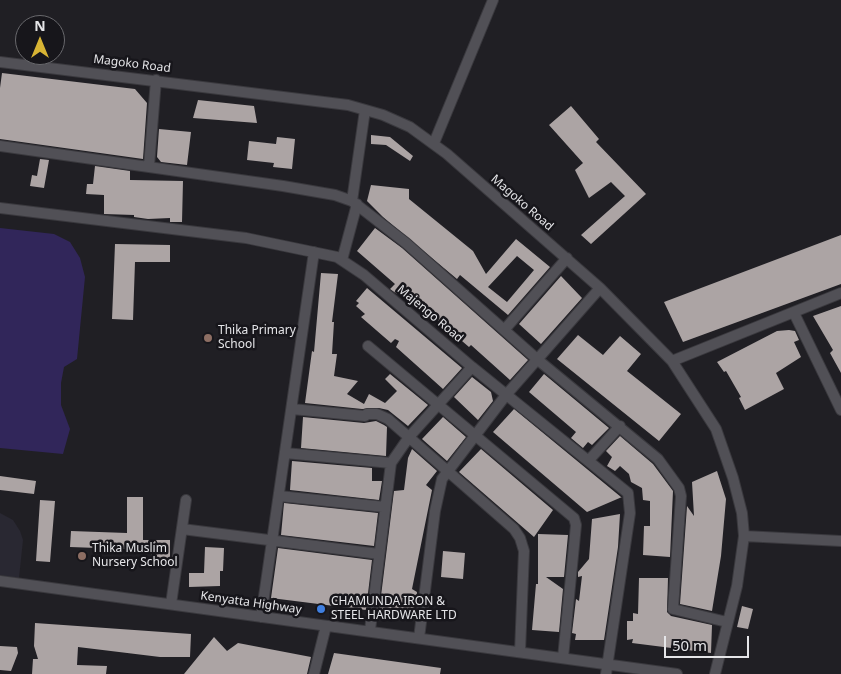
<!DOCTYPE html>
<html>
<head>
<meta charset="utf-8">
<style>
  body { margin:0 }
  #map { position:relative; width:841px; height:674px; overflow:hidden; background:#201f24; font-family:"Noto Sans",sans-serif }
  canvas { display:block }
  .north { position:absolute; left:15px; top:15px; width:50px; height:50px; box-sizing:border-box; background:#17161b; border:1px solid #69696d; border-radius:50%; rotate:0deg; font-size:14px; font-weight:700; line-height:20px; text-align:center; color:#e5e5e8 }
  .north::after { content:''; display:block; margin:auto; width:18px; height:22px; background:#d8b434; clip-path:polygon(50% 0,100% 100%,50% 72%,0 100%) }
  .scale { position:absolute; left:664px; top:636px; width:85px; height:22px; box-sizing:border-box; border:2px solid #e5e5e8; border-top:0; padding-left:6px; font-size:15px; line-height:18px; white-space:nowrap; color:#e5e5e8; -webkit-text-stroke:4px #17161b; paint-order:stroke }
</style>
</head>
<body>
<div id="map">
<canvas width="841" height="674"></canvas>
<div class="north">N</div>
<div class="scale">50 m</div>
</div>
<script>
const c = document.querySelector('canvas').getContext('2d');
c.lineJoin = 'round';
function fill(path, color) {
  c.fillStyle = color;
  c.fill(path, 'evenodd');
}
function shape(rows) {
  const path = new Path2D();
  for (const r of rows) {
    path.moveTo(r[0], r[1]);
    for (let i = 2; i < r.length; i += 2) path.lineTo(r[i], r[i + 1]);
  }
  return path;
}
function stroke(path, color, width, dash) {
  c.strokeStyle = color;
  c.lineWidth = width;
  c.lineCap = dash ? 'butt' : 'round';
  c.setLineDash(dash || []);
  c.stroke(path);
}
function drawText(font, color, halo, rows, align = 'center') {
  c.font = font + ' "Noto Sans",sans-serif';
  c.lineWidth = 5;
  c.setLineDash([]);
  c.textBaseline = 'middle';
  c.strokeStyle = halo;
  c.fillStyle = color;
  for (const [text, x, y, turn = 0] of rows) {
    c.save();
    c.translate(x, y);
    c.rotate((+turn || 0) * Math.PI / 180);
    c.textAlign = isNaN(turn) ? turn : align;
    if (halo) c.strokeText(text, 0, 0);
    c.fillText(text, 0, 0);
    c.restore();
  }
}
fill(shape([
  [0,513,13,520,20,531,23,540,19,578,0,575]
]), '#292832');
fill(shape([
  [0,228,54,234,70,242,80,258,85,277,77,359,64,367,61,383,61,405,70,429,63,454,0,448]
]), '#31265a');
fill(shape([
  [2,73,135,89,147,103,143,159,0,139,0,88],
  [198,100,254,106,257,123,193,118],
  [571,106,599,139,596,142,646,194,591,244,581,235,625,196,611,182,589,198,575,170,583,163,549,125],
  [159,129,191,132,187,165,161,162,157,157],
  [371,135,390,137,413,156,410,161,386,145,371,144],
  [277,137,295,139,292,169,273,167,274,163,247,160,249,141,276,144],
  [40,159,49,160,44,188,30,186,32,175,37,176],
  [95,166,130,171,130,180,183,181,182,222,170,222,170,218,148,219,134,217,134,215,104,214,104,195,86,194,87,184,93,184],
  [371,185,409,189,409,199,473,251,486,274,516,239,550,267,508,315,460,275,457,279,383,217,367,201],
  [517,256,534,270,507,302,488,287],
  [375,228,402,248,528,360,510,380,471,345,469,347,401,289,397,294,390,289,395,284,357,251],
  [841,235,841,284,683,342,664,302],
  [115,244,170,245,170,262,135,262,133,320,112,319],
  [321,273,338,274,332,322,334,322,332,354,337,354,334,376,358,381,347,394,364,404,369,394,385,403,397,391,385,379,390,374,428,405,408,426,388,410,379,408,362,409,305,403,312,351,314,352],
  [561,276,582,298,541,344,519,324],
  [367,288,462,368,443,389,396,347,399,341,395,339,391,343,361,317,365,314,356,306,359,303,356,301],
  [841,306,841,373,830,353,833,350,813,316],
  [789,330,795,331,799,340,794,342,801,357,776,373,784,389,745,410,739,398,741,397,726,371,724,372,717,362,777,331],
  [578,335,603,355,620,336,641,354,627,371,681,414,659,441,557,359],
  [544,374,609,428,592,445,588,442,583,448,571,438,576,432,529,392],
  [472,377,491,392,493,401,478,420,454,397],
  [514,409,621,497,622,497,587,512,493,432],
  [303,417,364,423,376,421,384,425,387,427,386,456,301,448],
  [443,417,466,437,447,461,422,439],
  [620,436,653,464,673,491,670,557,643,555,644,526,650,526,650,501,643,500,642,488,631,482,629,474,620,466,615,471,607,466,612,457,606,451],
  [412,449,437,471,426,485,432,490,412,589,417,592,416,605,409,615,379,612,394,491,404,490,408,458],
  [481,449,553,510,534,537,459,472],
  [292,461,372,468,372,481,382,481,379,500,290,490],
  [717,471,726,499,721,556,712,611,680,604,687,506,694,516,692,482],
  [0,476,36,481,34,494,0,490],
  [127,497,143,497,143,540,170,540,170,559,151,559,152,550,70,547,71,531,127,533],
  [40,500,55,501,50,562,36,561],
  [284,503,378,513,374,546,281,535],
  [620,514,618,547,604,640,575,640,576,634,572,633,576,599,579,601,582,576,578,577,578,572,589,559,592,519],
  [538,534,568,535,564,577,546,577,563,589,559,632,532,630,536,584,538,584],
  [205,547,224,548,223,571,220,571,220,586,189,587,189,573,204,573],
  [278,548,372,560,366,610,271,598],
  [443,551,465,553,463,579,441,577],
  [639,578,668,578,667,612,671,616,712,625,711,653,632,643,633,639,627,640,627,621,633,621,633,613,638,614],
  [742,606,753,609,748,629,737,627],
  [35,623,191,634,190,657,160,657,78,647,77,665,107,666,106,674,32,674,33,659,38,659,34,646],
  [214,637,227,651,238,643,311,657,307,674,184,674],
  [0,646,17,647,18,653,11,671,0,670],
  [334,653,441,668,440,674,328,674]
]), '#aca4a4');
const minor = shape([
  [0,62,348,105,383,115,410,127,447,154,600,288,672,361,716,429,733,478,742,513,744,536,737,586,715,674],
  [434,143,493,0],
  [0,146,283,186,335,195,352,201,406,243,538,360,658,459,679,488,681,496,673,609,727,622],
  [149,166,156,80],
  [352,201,365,110],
  [0,208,246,238,337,257,364,275,472,367,628,493,630,513,606,674],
  [342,260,357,204],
  [794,313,841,410],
  [505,329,567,258],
  [368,346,574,518,576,525,563,658],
  [672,361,841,293],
  [292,409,365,416,367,414,377,414,388,419,514,529,520,538,524,551,520,652],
  [285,453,391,463],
  [589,460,620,426],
  [279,496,385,507],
  [182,529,379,554],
  [744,536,841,541],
  [0,581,677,674],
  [171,604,186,500],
  [261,617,314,252],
  [370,630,391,463,409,437,472,367],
  [419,638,435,511,442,479,506,395,600,288],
  [314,674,326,626]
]);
stroke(minor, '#3a393e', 12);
stroke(minor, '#515056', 10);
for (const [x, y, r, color] of [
  [208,338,5,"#8d6e63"],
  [82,556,5,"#8d6e63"],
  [321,609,5,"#3f7fe0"]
]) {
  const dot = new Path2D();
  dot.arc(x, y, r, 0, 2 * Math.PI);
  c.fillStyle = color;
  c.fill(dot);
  stroke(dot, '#17161b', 2);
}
drawText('12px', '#e5e5e8', '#17161b', [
  ["Magoko Road",132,64,7],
  ["Magoko Road",522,203,41],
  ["Majengo Road",430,314,40],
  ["Kenyatta Highway",251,603,8]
]);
drawText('12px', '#e5e5e8', '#17161b', [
  ["Thika Primary",218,331],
  ["School",218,345],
  ["Thika Muslim",92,549],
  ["Nursery School",92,563],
  ["CHAMUNDA IRON &",331,602],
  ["STEEL HARDWARE LTD",331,616]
], 'left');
</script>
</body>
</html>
